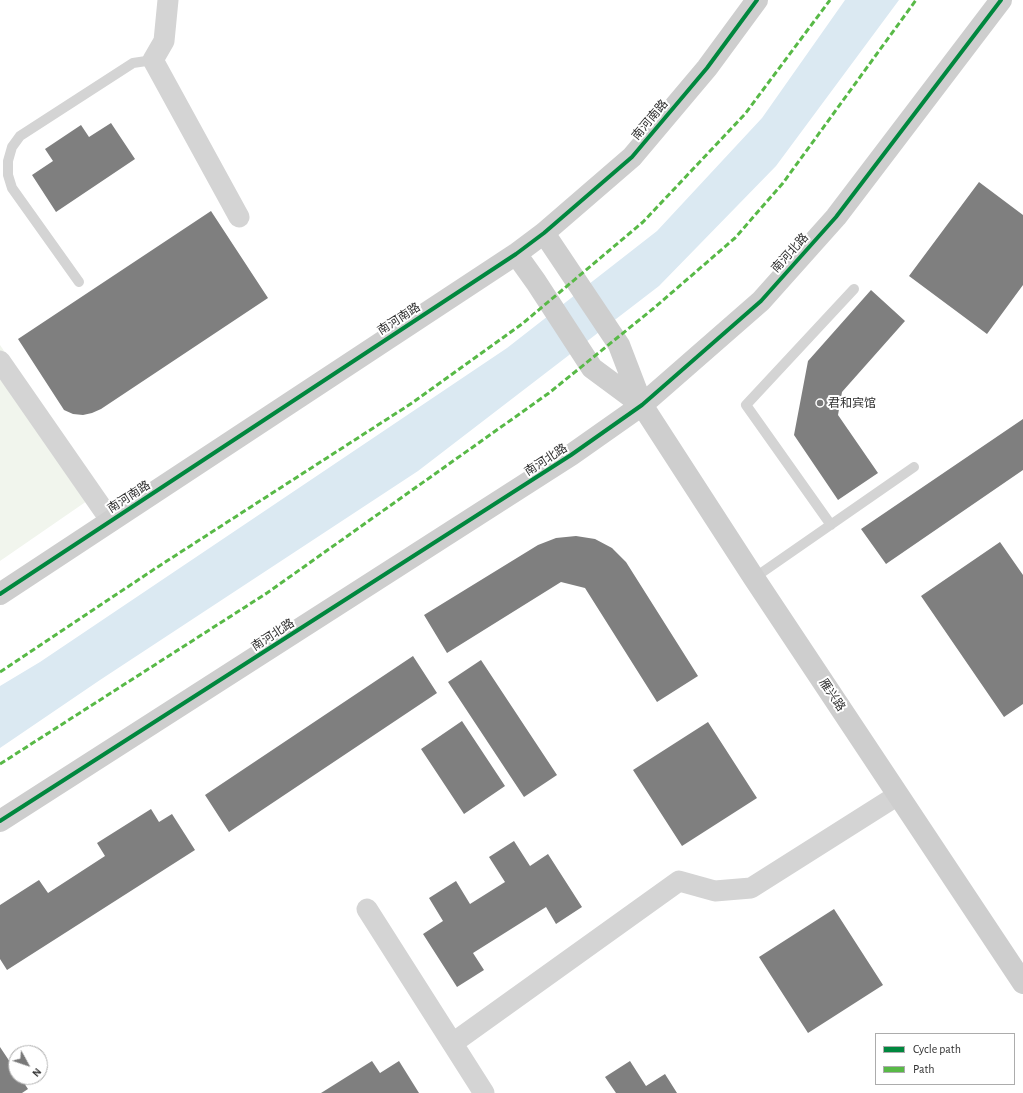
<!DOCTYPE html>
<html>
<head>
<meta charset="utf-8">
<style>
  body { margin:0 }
  #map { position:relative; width:1023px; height:1093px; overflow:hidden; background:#fff; font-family:"Alegreya Sans",sans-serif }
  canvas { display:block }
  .legend { position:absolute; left:875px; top:1033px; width:140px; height:52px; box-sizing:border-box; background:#fff; border:1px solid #acacac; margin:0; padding:5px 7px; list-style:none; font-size:12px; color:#303030 }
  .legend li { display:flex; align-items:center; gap:8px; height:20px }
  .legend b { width:20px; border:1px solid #acacac }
  .north { position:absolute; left:8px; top:1045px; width:40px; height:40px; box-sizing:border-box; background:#fff; border:1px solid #acacac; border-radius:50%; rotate:130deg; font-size:11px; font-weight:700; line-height:16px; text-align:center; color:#303030 }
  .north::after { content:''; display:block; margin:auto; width:14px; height:18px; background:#787878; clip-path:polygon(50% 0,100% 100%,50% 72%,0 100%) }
</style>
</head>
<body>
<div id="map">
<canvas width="1023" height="1093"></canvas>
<ul class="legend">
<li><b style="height:5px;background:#00873e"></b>Cycle path</li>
<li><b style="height:5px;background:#58b947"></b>Path</li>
</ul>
<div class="north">N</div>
</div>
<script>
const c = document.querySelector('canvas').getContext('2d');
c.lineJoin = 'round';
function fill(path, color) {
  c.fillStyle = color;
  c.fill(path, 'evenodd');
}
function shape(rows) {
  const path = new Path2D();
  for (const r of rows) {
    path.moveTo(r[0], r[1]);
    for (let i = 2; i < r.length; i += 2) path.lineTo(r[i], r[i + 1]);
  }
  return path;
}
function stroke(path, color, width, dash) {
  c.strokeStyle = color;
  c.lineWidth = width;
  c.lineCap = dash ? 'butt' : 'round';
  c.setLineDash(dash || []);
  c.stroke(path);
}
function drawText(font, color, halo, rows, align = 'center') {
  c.font = font + ' "Alegreya Sans","Noto Sans SC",sans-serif';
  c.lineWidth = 4;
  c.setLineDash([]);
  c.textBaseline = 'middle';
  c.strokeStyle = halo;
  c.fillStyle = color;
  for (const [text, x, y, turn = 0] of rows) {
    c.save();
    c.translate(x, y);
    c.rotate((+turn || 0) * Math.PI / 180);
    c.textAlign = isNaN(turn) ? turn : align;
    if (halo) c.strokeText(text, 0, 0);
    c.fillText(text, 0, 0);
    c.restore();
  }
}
fill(shape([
  [0,345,100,492,0,561]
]), '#f1f5ed');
fill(shape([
  [845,0,899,0,776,166,659,286,418,471,100,680,0,748,0,686,40,662,507,348,657,231,762,118]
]), '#dbe9f2');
fill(shape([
  [111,123,135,159,56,212,32,175,53,161,45,149,81,125,89,137],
  [979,182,1023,215,1023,285,987,334,909,276],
  [211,211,268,298,101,409,92,413,83,415,73,414,64,410,18,339],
  [871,290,905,321,842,392,838,415,878,473,838,500,794,435,808,361],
  [1023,419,1023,470,886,564,861,529],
  [576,536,595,539,612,548,626,562,698,676,657,702,585,588,561,582,447,653,424,615,538,545,556,538],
  [1000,542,1023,575,1023,704,1004,717,921,596],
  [413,656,437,693,229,832,205,795],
  [481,660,557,775,524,797,448,682],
  [462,721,505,786,464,814,421,749],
  [708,722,757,798,682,846,633,770],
  [151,809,159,822,172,814,195,850,7,970,0,959,0,905,39,880,48,893,105,856,97,843],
  [514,841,530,866,548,854,582,907,556,924,546,907,473,953,484,970,457,987,423,934,443,921,429,898,456,881,470,904,505,882,489,857],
  [834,909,883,985,808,1033,759,957],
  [0,1047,16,1071,16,1077,20,1077,28,1089,22,1093,0,1093],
  [372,1061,380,1073,399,1061,419,1093,321,1093],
  [630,1061,646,1086,665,1074,677,1093,616,1093,605,1077]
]), '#7f7f7f');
stroke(shape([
  [79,282,12,188,8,175,8,161,12,147,20,136,133,63,153,60],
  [831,525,746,405,854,289],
  [754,578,914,467]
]), '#d4d4d4', 10);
stroke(shape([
  [168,0,164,41,153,60,239,217],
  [0,361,111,521],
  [367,909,484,1093],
  [453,1043,679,881,715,891,751,888,898,795]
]), '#d4d4d4', 21);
stroke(shape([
  [544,233,619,345,642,405,754,578,1023,983],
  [516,254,536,282,592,368,642,405],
  [0,594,516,254,544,233,632,157,707,68,757,0],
  [0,821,571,455,642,405,761,301,836,217,1001,0]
]), '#cecece', 22);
stroke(shape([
  [0,672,156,568,412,403,522,324,643,222,745,114,830,0],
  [0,764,267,593,549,393,654,308,735,238,783,183,916,0]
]), '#58b947', 3, [6, 3]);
stroke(shape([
  [0,594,516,254,544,233,632,157,707,68,757,0],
  [0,821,571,455,642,405,761,301,836,217,1001,0]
]), '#00873e', 4);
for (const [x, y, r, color] of [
  [820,403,4,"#787878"]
]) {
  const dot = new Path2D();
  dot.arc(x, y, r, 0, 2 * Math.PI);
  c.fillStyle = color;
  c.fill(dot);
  stroke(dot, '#fff', 1.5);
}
drawText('12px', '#303030', '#fff', [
  ["南河南路",650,120,-50],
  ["南河北路",790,253,-48],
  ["南河南路",399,319,-33],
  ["南河北路",546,460,-33],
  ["南河南路",129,497,-33],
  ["南河北路",273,635,-33],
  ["雁兴路",832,695,56]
]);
drawText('12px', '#303030', '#fff', [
  ["君和宾馆",828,403]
], 'left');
</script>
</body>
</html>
